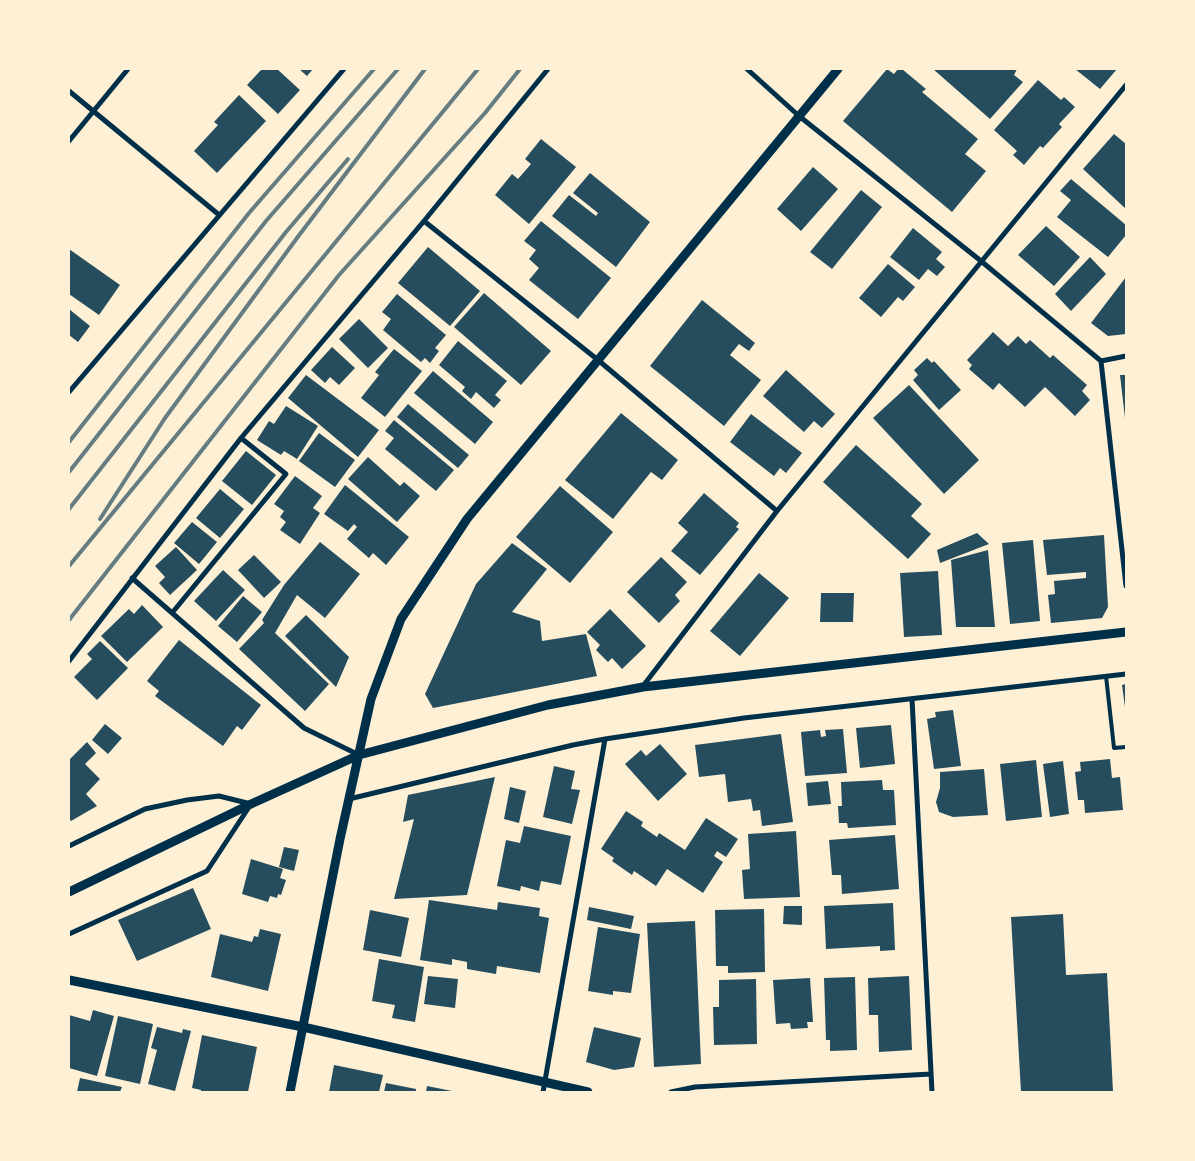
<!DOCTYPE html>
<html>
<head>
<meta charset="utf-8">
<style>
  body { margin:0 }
  #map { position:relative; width:1195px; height:1161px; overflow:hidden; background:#fdf0d5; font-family:"DejaVu Sans",sans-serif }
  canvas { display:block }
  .frame { position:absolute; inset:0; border:70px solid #fdf0d5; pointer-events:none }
</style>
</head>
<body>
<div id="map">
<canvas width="1195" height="1161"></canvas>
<div class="frame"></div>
</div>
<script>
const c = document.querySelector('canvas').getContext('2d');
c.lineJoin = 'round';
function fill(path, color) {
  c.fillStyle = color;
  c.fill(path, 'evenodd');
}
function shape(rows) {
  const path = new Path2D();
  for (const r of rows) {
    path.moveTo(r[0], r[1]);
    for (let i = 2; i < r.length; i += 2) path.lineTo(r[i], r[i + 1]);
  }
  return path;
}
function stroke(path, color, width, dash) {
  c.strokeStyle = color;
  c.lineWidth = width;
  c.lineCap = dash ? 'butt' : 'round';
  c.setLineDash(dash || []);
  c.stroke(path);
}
fill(shape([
  [262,69,277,69,300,90,278,114,247,85],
  [299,69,313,69,307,76],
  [887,69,894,74,898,69,902,69,926,89,922,92,978,139,965,154,986,171,952,212,843,121],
  [933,69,1017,69,1014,75,1023,82,990,119],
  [1075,69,1117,69,1100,89],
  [1038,80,1061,100,1064,97,1075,107,1059,124,1062,127,1043,148,1040,146,1024,165,1013,155,1017,151,994,130],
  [239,95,266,121,217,173,194,151,218,125,214,122],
  [1114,134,1126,144,1126,209,1083,169],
  [541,139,576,167,529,224,495,195,512,174,518,179,531,164,525,159],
  [813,167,838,189,801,231,777,209],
  [590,173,650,222,616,267,552,216,569,195,596,216,598,213,573,193],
  [1071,179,1126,225,1126,235,1108,257,1057,217,1071,200,1060,191],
  [861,190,882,207,832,269,810,252],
  [541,221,611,278,578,319,529,280,539,268,529,259,536,250,524,241],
  [1046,226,1080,257,1054,286,1018,255],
  [913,228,942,252,936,259,945,267,937,276,928,269,919,280,890,257],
  [428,247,480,291,450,326,398,283],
  [69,249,120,285,99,315,69,294],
  [1090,257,1106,274,1071,311,1055,294],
  [888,264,915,287,903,301,898,297,881,317,859,298],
  [1126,277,1126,334,1108,336,1091,323],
  [484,293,551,351,521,385,454,327],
  [397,294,446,335,435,348,439,351,430,363,425,358,421,362,383,330,391,319,382,312],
  [702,300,755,343,749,351,739,344,730,355,761,380,724,426,650,366],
  [69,309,90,326,78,342,69,335],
  [359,319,388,348,368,368,339,339],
  [993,332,1008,346,1018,336,1026,344,1030,340,1050,358,1053,355,1087,385,1082,391,1090,400,1075,416,1045,387,1025,407,999,383,993,390,969,369,972,365,967,360],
  [458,341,507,381,495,395,501,400,494,408,476,392,471,399,462,391,465,387,439,365],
  [332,347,355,368,339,385,330,377,325,383,311,370],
  [394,349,422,371,385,417,361,398,379,375,375,372],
  [927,358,932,363,934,361,961,390,939,410,913,380,918,375,914,370],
  [786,370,835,414,822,428,814,421,804,432,763,396],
  [433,371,493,422,475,444,414,393],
  [306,375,379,430,358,457,288,398],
  [1120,375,1126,375,1126,418,1125,418],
  [909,385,979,460,944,494,873,418],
  [408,404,469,455,458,468,397,417],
  [286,406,318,426,297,459,284,451,281,455,257,440,269,421,274,424],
  [621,413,678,460,662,480,651,472,613,519,565,480],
  [751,414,802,453,786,473,780,468,774,476,730,442],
  [394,420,454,470,436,491,385,449,394,438,385,431],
  [319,433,355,460,335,487,299,461],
  [856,445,922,504,911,516,931,534,908,559,823,482],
  [246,451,276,475,252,505,222,481],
  [368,457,400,486,404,482,420,496,397,522,348,479],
  [295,476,322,496,313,508,320,513,300,544,280,530,286,522,280,517,284,511,274,504],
  [345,485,409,537,386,565,373,553,369,558,347,539,357,527,354,524,348,531,324,514],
  [560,486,613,532,570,583,516,537],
  [220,489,244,509,220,538,196,518],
  [704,493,739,523,736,527,739,529,700,575,671,551,688,532,678,523],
  [192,522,217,542,199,564,174,543],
  [977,533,989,544,940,563,937,550],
  [1104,535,1108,607,1102,618,1051,623,1048,595,1055,594,1054,581,1086,578,1086,572,1047,575,1043,540],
  [1033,540,1040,621,1010,624,1002,543],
  [320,542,360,574,325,618,297,595,275,633,329,684,305,711,239,649,264,623,262,620,284,585],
  [512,543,547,569,512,612,540,621,542,641,586,634,597,676,433,708,425,694,476,584],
  [176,547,197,570,170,595,159,583,165,577,155,566],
  [988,550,995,627,956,627,951,560],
  [254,555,281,582,264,598,238,570],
  [661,557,687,582,675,595,680,601,659,623,627,592],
  [223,570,245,590,216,621,194,601],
  [938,571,942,635,904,637,900,573],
  [759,573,789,598,740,656,710,631],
  [821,593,854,593,853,622,820,622],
  [243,596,262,612,237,642,218,626],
  [142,605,163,627,127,662,101,636,129,609,134,614],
  [610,609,646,646,622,669,612,658,608,662,596,650,600,645,587,632],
  [306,615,349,657,336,687,285,636],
  [179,640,261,705,242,730,237,726,223,746,155,696,159,691,147,681],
  [100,641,128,668,97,700,74,677,92,659,87,654],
  [1126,684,1126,707,1125,707,1122,685],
  [953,710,961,766,934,769,927,719,936,717,935,712],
  [105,724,122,738,108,754,92,740],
  [891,725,895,764,860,768,856,728],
  [843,729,847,773,805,776,801,732,820,730,821,737,826,736,825,730],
  [781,734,793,822,762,826,760,810,753,811,751,799,728,802,725,774,699,777,695,745],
  [87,742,96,753,85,764,100,779,86,794,97,806,71,821,69,819,69,760],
  [660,744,687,774,658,801,625,764,641,750,646,756],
  [1110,759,1112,778,1120,777,1123,810,1085,813,1084,800,1078,800,1075,772,1081,771,1080,762],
  [1036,760,1042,817,1006,821,1000,764],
  [1063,761,1069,814,1050,817,1043,764],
  [554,766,575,771,571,789,580,790,572,824,543,817],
  [984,769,988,815,953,817,939,812,936,802,940,788,940,772],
  [495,777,467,895,394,899,414,819,403,822,408,795],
  [882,780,883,790,894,790,896,825,848,828,847,823,839,823,838,806,842,806,841,782],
  [828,781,831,804,808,806,806,783],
  [510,787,526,791,519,823,504,819],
  [626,811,643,822,641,826,657,837,659,833,685,850,706,818,738,839,726,857,717,851,714,856,723,862,703,893,667,869,656,886,634,871,632,875,612,861,614,858,601,849],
  [524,826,571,836,561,885,541,881,539,891,521,886,520,891,497,886,506,840,520,843],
  [796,831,800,897,744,899,742,870,750,869,748,834],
  [895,835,899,889,842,894,841,875,832,875,829,840],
  [284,847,299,850,294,871,279,867],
  [251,859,283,869,280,878,286,880,281,895,278,894,277,898,270,896,268,902,242,894],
  [193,888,211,929,137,961,118,920],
  [429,900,497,910,498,902,540,908,539,916,549,918,540,973,497,966,496,974,467,969,467,962,452,959,452,965,420,960],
  [893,903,895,950,880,951,880,946,826,949,824,906],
  [784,906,802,906,802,925,783,924],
  [589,907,634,916,631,929,587,920],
  [764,909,765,972,728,973,728,966,716,966,715,910],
  [370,910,409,918,401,957,363,950],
  [1063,914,1066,975,1107,973,1113,1092,1021,1092,1011,917],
  [695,921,701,1064,654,1067,647,923],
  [598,927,640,934,631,993,613,991,613,995,588,991],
  [260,929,281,934,268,991,211,977,220,934,252,942,254,936,258,937],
  [379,959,424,967,415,1022,392,1018,395,1005,372,1001],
  [428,976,458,979,455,1008,424,1004],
  [909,976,912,1050,879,1052,878,1015,869,1015,868,978],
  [855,977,857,1050,830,1051,830,1040,826,1040,824,978],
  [810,978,813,1022,807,1022,808,1028,791,1029,790,1023,776,1024,773,980],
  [756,979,757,1044,714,1045,713,1007,719,1007,719,980],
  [93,1010,114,1016,97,1076,69,1068,69,1015,90,1021],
  [118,1016,153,1024,140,1084,105,1076],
  [157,1027,182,1033,183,1029,191,1031,175,1091,148,1084,157,1050,151,1048],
  [594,1027,641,1038,634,1067,614,1070,586,1062],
  [202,1035,257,1047,248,1092,201,1092,201,1090,192,1088],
  [334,1065,383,1075,379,1092,329,1092],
  [80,1078,122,1087,120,1092,77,1092],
  [386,1083,416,1089,416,1092,384,1092],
  [427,1086,452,1091,452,1092,426,1092]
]), '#264d5e');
stroke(shape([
  [1106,676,1114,748,1126,747]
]), '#003049', 4);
stroke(shape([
  [747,69,799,116,981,261,1101,361,1126,586],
  [69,91,218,214],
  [69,141,128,69],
  [424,221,598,360,777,511],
  [1101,361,1126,356],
  [69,392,344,69],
  [132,578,304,728,359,755],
  [172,613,286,474,241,438],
  [69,661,241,438,424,221,548,69],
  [643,686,777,511,1126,85],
  [912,699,932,1092],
  [349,799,573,745,605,739,744,718,1126,674],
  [69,846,145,809,187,800,219,796,251,804,207,871,69,934],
  [543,1092,605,739],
  [671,1092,695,1087,931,1074]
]), '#003049', 5);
stroke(shape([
  [69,892,251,804,359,755,548,705,643,687,1126,632],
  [69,980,303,1027,588,1092],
  [290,1092,340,839,371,699,401,619,467,519,838,69]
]), '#003049', 9);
stroke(shape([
  [69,442,249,213,374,69],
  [69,472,266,221,398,69],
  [69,509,286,232,348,159],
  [100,519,165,418,297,238,425,69],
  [69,566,478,69],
  [69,620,339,275,485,113,520,69]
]), '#657d81', 4);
</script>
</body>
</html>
